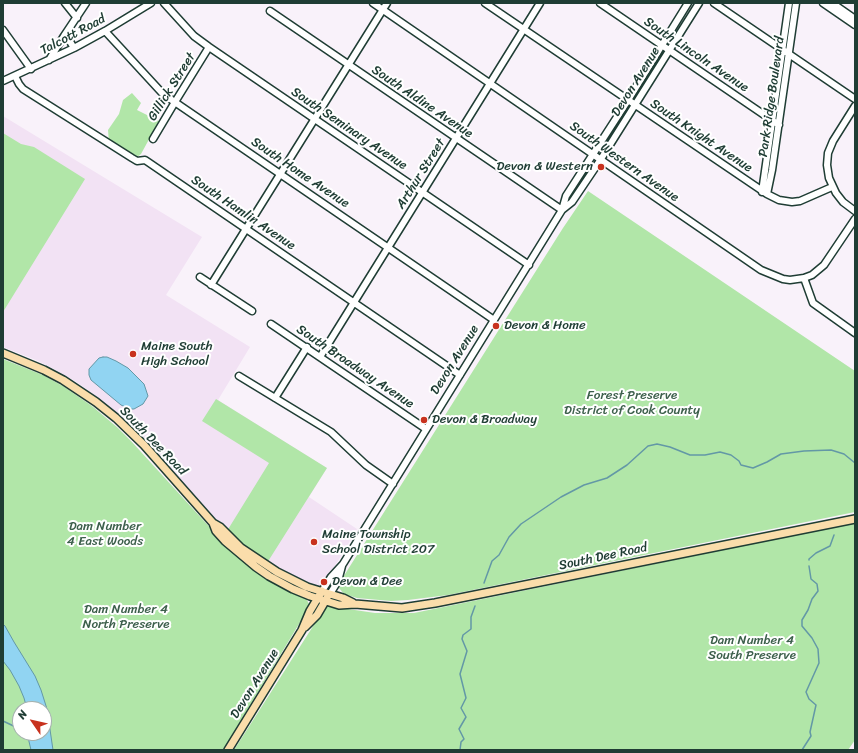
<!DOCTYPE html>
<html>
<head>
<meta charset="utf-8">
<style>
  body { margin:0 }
  #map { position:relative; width:858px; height:753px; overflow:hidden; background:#f9f2fa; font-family:Sriracha,sans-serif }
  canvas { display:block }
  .frame { position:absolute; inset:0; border:4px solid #1f3d34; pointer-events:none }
  .north { position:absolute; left:12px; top:701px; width:40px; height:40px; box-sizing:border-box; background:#fff; border:1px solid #a5b1ae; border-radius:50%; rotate:304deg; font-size:11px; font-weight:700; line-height:16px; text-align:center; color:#1f3d34 }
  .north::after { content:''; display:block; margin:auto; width:14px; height:18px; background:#c8321e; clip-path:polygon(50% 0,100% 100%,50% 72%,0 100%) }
</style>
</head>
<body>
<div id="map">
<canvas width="858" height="753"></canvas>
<div class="frame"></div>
<div class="north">N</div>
</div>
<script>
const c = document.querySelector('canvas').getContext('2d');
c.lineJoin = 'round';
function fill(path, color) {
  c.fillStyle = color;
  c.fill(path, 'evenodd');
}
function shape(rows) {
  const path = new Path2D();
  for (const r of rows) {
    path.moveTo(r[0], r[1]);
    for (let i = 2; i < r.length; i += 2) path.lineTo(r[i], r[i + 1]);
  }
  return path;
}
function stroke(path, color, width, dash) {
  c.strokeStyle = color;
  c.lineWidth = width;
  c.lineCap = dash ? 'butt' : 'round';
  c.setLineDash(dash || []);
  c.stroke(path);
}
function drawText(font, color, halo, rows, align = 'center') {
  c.font = font + ' Sriracha,sans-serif';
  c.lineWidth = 4;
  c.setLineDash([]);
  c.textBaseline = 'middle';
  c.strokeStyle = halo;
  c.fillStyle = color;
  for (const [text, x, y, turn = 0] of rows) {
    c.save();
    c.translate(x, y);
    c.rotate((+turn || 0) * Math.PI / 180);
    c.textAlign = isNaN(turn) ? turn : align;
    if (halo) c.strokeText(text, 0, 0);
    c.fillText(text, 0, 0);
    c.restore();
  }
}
fill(shape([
  [3,116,202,237,166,295,250,347,218,400,327,468,309,497,357,529,323,586,316,587,312,586,286,573,267,563,225,529,139,432,102,400,75,381,54,369,36,360,3,347]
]), '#f2e2f4');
fill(shape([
  [132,93,141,103,137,110,159,121,141,154,136,158,109,142,108,130,119,114,123,100],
  [3,133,21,144,34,147,85,179,3,312],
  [588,191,855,371,855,512,448,595,408,600,391,601,357,598,344,594,339,588,340,582,563,228],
  [3,359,43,375,63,386,92,406,118,428,131,441,226,545,306,598,309,604,308,609,223,750,3,750],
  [20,709,44,709,44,733,20,733],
  [216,399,327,468,267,563,251,552,227,531,269,463,202,421],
  [855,523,855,740,848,750,234,750,324,609,328,606,375,613,414,613]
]), '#b1e6a8');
const water = shape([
  [103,357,107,357,116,361,128,368,144,384,148,396,143,404,134,409,130,409,121,405,91,380,89,375,89,369,99,358,103,357],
  [3,624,5,626,14,642,35,676,41,690,47,709,53,750,31,750,27,733,44,733,44,709,27,709,24,698,19,686,10,670,3,661,3,624]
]);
fill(water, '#91d4f2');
stroke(water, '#6398a6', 1);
stroke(shape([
  [809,560,809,559,816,553,830,546,834,535],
  [484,583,492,561,499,555,509,537,521,524,561,497,584,485,607,478,627,465,648,446,657,444,670,447,690,455,705,455,720,452,731,455,739,461,741,465,753,468,767,462,781,454,804,451,831,450,844,454,855,463],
  [3,721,20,729],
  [460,750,461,742,464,739,459,729,466,717,461,708,466,698,460,674,467,651,462,639,463,635,471,629,471,617,475,606],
  [802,750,811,736,810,732,816,705,809,699,806,692,819,663,818,649,812,638,802,626,802,620,808,610,812,599,818,591,817,584,811,579,809,566]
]), '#6398a6', 1.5);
const minor = shape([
  [65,3,77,18],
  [164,3,194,36,209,47,529,265],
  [373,3,761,270,783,279,790,280,804,278,813,303,855,333],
  [485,3,767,194,779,200,792,202,800,201,832,187],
  [600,3,779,125],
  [714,3,855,99],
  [823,3,855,25],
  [832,3,855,19],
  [270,11,562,210],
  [3,30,31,69],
  [69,30,68,36,69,40,74,48],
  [105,31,163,94,494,320],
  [49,60,64,36,86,3],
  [15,76,19,84,23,89,132,158,137,161,145,160,148,162,460,375],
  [3,81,74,48,105,31,151,3],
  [855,106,833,141,828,153,827,165,829,178,836,193,843,202,855,211],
  [153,139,175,102,209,47],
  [762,192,789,3],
  [767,194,772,170,796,3],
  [562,210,566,196,628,100,688,3],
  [200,277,252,311],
  [804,278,812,275,824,265,855,219],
  [211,285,387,3],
  [271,324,426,429],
  [320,357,540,3],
  [239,376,331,432,366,465,393,484],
  [275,398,307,347],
  [322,591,331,577,343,564,562,210,572,202,601,159,699,3],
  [330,594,338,581,342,566]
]);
const major = shape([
  [3,353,44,370,63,380,96,402,116,418,144,445,213,523,216,531,225,541,256,567,269,576,293,589,310,596,339,605,355,604,402,608,435,603,855,519],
  [213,523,220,527,241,548,277,572,307,587,343,598,353,603],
  [305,627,317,615,327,598],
  [228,750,302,630,310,611,322,591]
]);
stroke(minor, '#1f3d34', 9);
stroke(major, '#1f3d34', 10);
stroke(minor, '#fff', 6);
stroke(major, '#faddab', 7);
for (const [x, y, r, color] of [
  [601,167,4,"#c8321e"],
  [496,326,4,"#c8321e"],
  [133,354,4,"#c8321e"],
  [424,420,4,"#c8321e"],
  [314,542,4,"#c8321e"],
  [324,582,4,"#c8321e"]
]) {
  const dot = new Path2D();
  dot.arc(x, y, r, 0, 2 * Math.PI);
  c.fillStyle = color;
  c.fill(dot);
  stroke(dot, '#fff', 1.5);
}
drawText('13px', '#1f3d34', '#fff', [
  ["Talcott Road",73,35,-28],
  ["South Lincoln Avenue",696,55,34],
  ["Devon Avenue",636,82,-58],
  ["Gillick Street",172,87,-58],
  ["Park Ridge Boulevard",772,97,-82],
  ["South Aldine Avenue",422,102,34],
  ["South Seminary Avenue",349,129,34],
  ["South Knight Avenue",701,136,34],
  ["South Western Avenue",624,162,35],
  ["South Home Avenue",300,173,34],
  ["Arthur Street",421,174,-58],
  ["South Hamlin Avenue",243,213,34],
  ["Devon Avenue",455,360,-58],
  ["South Broadway Avenue",355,367,34],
  ["South Dee Road",153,441,46],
  ["South Dee Road",603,557,-12],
  ["Devon Avenue",255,684,-58]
]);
drawText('13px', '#1f3d34', '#fff', [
  ["Devon & Western",593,167,"right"],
  ["Devon & Home",504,326],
  ["Maine South",141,347],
  ["High School",141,362],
  ["Devon & Broadway",432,420],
  ["Maine Township",322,535],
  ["School District 207",322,550],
  ["Devon & Dee",332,582]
], 'left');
drawText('13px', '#3c5f4b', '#fff', [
  ["Forest Preserve",632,396],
  ["District of Cook County",632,411],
  ["Dam Number",105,527],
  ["4 East Woods",105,542],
  ["Dam Number 4",126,610],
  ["North Preserve",126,625],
  ["Dam Number 4",752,641],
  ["South Preserve",752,656]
]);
</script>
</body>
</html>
